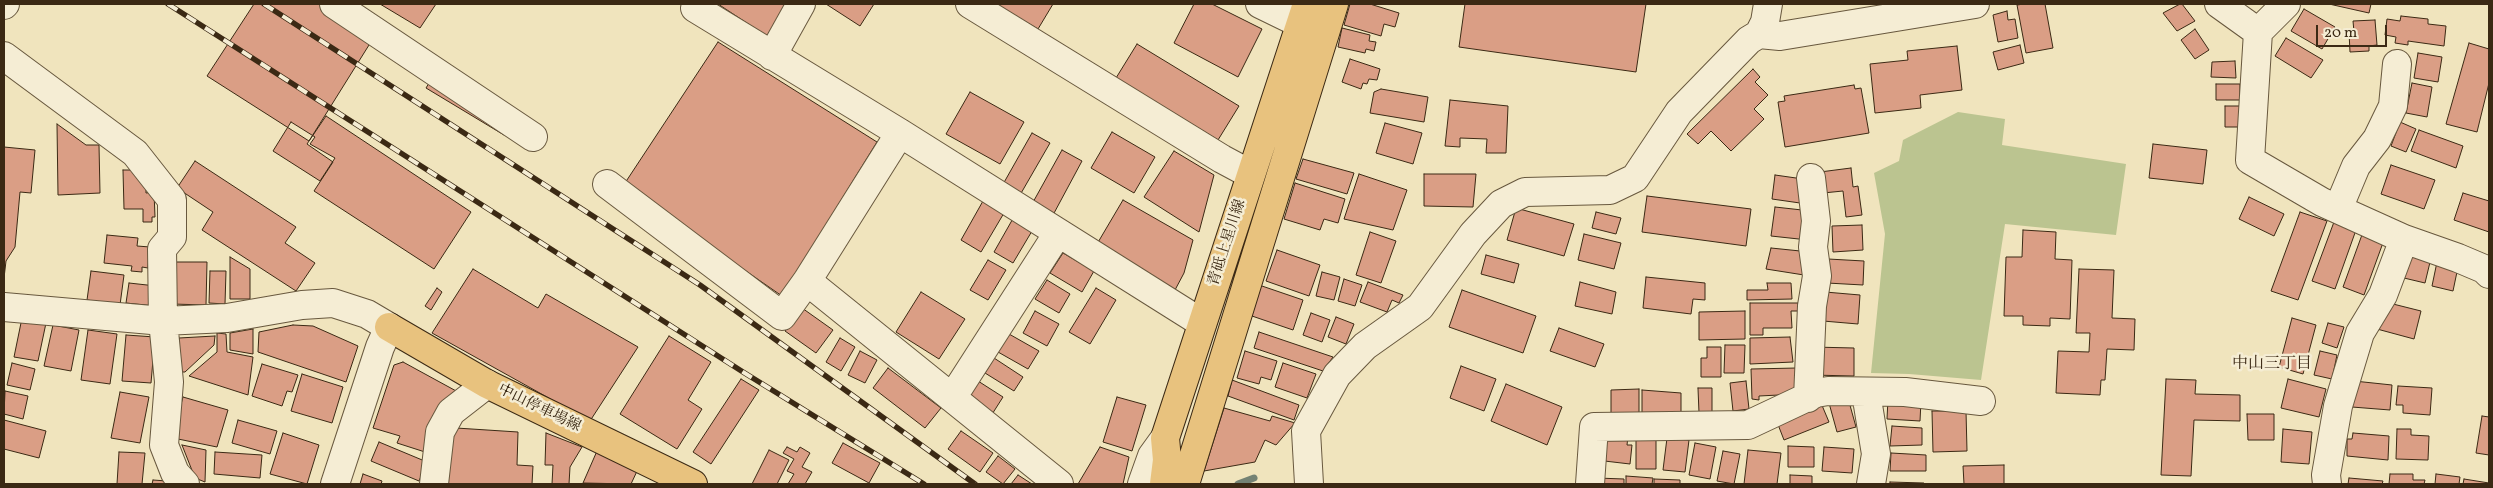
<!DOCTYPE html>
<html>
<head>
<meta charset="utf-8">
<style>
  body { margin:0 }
  #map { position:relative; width:2493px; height:488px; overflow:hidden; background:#f0e4bd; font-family:Vollkorn,serif }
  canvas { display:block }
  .frame { position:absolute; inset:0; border:5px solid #3b2914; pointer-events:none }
  .scale { position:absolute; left:2316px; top:25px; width:71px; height:22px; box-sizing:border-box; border:2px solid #3b2914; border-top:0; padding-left:6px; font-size:15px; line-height:18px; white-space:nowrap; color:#3b2914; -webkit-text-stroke:4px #f5edd4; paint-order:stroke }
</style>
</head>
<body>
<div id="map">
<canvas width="2493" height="488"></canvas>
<div class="frame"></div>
<div class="scale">20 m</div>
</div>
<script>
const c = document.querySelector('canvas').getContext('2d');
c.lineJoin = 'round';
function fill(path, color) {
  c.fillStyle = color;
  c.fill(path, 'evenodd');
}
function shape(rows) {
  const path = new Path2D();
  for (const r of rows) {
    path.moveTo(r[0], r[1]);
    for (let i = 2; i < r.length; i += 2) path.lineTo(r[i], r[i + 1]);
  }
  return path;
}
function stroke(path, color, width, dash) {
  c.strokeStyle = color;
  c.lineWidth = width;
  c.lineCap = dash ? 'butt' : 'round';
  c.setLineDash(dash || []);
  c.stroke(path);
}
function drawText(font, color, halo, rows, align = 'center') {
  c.font = font + ' Vollkorn,"Noto Serif JP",serif';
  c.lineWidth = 5;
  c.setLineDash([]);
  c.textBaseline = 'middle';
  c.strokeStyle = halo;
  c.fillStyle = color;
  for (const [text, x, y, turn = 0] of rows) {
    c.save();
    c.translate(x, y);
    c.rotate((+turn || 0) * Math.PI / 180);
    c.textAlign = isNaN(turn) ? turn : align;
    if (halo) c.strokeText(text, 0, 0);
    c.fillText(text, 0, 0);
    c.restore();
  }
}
fill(shape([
  [1958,112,2005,119,2002,145,2126,164,2116,235,2005,224,1981,380,1909,374,1871,373,1885,234,1874,173,1899,161,1903,140]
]), '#bbc490');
stroke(shape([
  [1238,484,1254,478]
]), '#748274', 7);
const building = shape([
  [254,4,323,4,374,37,309,141,207,76,254,4],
  [380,4,436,4,420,28,380,4],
  [718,4,788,4,768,37,718,4],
  [826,4,874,4,860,26,826,4],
  [995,4,1053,4,1038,29,995,4],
  [1194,4,1212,4,1262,29,1238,77,1174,43,1194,4],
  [1350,4,1370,4,1399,13,1395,27,1384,24,1381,36,1344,25,1350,4],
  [1465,4,1646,4,1636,72,1459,47,1465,4],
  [2024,4,2045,4,2053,48,2026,53,2017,5,2024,4],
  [2180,4,2182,4,2195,21,2177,31,2163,13,2180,4],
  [2329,4,2371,4,2369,13,2329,4],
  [2304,9,2335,27,2322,49,2291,31,2304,9],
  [2007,11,2008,20,2015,19,2018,38,1998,42,1993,15,2007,11],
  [2401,16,2428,19,2428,24,2446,26,2444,46,2408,41,2408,45,2395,43,2396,37,2385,35,2387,19,2400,21,2401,16],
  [2375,20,2377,45,2369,46,2369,51,2350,52,2349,32,2354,32,2353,21,2375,20],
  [1342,28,1370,35,1369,41,1376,42,1374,51,1366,49,1365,53,1338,47,1342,28],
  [2195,29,2209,50,2195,59,2181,40,2195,29],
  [2286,38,2323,60,2311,78,2275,56,2286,38],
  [718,42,877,142,782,296,623,186,718,42],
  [2469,43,2489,49,2489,83,2477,132,2446,124,2469,43],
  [1137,44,1239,106,1218,140,1116,78,1137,44],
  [2020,45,2024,63,1998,70,1993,52,2020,45],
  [1957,46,1962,90,1920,95,1921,108,1875,113,1870,64,1908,60,1907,51,1957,46],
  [2418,53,2442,57,2438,82,2414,78,2418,53],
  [1350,59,1380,69,1377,80,1369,79,1367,84,1363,83,1361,89,1342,82,1350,59],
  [2235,61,2236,78,2211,77,2212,62,2235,61],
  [1753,69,1760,77,1755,82,1768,95,1754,109,1764,119,1731,151,1711,131,1698,144,1687,134,1753,69],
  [434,75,510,124,504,135,426,88,434,75],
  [2412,83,2432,87,2427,117,2406,113,2412,83],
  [2216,84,2240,84,2240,100,2216,100,2216,84],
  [1854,85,1855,89,1861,88,1869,133,1785,147,1778,102,1785,101,1784,96,1854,85],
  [1381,89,1428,97,1424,122,1370,113,1374,92,1381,89],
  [970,92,1024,122,1000,164,946,134,970,92],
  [1450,100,1508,106,1506,153,1486,153,1487,139,1460,138,1460,147,1445,146,1450,100],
  [2225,106,2241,106,2241,127,2225,127,2225,106],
  [326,116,471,212,434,269,314,191,333,162,307,144,326,116],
  [291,122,315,137,310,144,335,158,320,181,273,151,291,122],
  [2400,122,2416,129,2406,152,2391,146,2400,122],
  [1385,123,1422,133,1413,164,1376,153,1385,123],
  [57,124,86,145,99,145,100,193,58,195,57,124],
  [2419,130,2463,146,2456,168,2411,151,2419,130],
  [1112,132,1155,157,1134,193,1091,168,1112,132],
  [1032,133,1050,143,1020,195,1002,186,1032,133],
  [2153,144,2207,150,2203,184,2149,178,2153,144],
  [4,147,35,150,31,193,20,192,15,247,6,261,4,278,4,147],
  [1062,150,1082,161,1053,215,1032,204,1062,150],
  [1174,151,1214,175,1199,232,1144,197,1174,151],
  [1303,159,1354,173,1347,194,1296,179,1303,159],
  [195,161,296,227,285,243,315,263,296,291,202,230,213,212,177,188,195,161],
  [2391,165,2435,180,2424,209,2381,194,2391,165],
  [1851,168,1853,187,1858,186,1862,215,1846,217,1843,191,1823,193,1820,172,1851,168],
  [123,170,134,170,146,184,146,193,154,192,155,217,152,217,152,222,143,222,143,209,124,209,123,170],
  [1359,174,1407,190,1393,230,1344,219,1359,174],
  [1424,174,1476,174,1473,207,1424,206,1424,174],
  [1775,175,1803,179,1800,203,1772,199,1775,175],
  [1295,183,1345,199,1338,223,1324,219,1320,230,1284,219,1295,183],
  [2463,193,2489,201,2489,232,2454,220,2463,193],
  [1647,196,1751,209,1746,246,1642,232,1647,196],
  [2249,197,2284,214,2274,236,2239,219,2249,197],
  [1123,200,1193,240,1184,273,1175,290,1097,244,1123,200],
  [983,201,1004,213,981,252,961,240,983,201],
  [1775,207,1811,211,1808,240,1771,236,1775,207],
  [1516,208,1574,224,1564,256,1507,240,1516,208],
  [1596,212,1621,218,1616,234,1592,228,1596,212],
  [2300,212,2327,221,2298,300,2271,291,2300,212],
  [1015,215,1035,226,1013,263,994,252,1015,215],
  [2334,222,2356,230,2335,289,2312,281,2334,222],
  [1862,225,1863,250,1833,252,1832,226,1862,225],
  [2023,230,2056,232,2055,259,2072,260,2070,319,2050,318,2050,326,2023,325,2023,316,2004,316,2006,257,2022,257,2023,230],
  [1370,232,1396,241,1381,283,1356,275,1370,232],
  [2363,232,2384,240,2364,295,2343,287,2363,232],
  [1584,234,1621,243,1614,269,1578,260,1584,234],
  [107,235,138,238,137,246,150,247,148,268,142,267,142,272,131,271,132,266,104,263,107,235],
  [1771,248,1810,252,1804,275,1766,269,1771,248],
  [1277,250,1320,265,1309,296,1266,281,1277,250],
  [1063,253,1094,271,1082,292,1050,273,1063,253],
  [2410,253,2431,258,2425,283,2404,278,2410,253],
  [1486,255,1519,264,1514,283,1481,274,1486,255],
  [230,257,250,269,250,299,230,299,230,257],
  [1828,259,1864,261,1863,285,1827,283,1828,259],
  [988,260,1006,270,988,300,970,290,988,260],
  [172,262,207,262,206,305,172,304,172,262],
  [2437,262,2458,267,2453,291,2432,286,2437,262],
  [473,269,538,308,546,294,638,347,590,421,432,333,473,269],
  [2079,269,2114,270,2112,318,2135,319,2134,350,2107,349,2105,380,2101,380,2100,395,2056,393,2058,351,2089,352,2090,333,2076,333,2079,269],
  [91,271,124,275,120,305,87,300,91,271],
  [210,271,226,271,225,304,209,303,210,271],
  [1322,272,1340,277,1334,300,1316,296,1322,272],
  [1646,277,1705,283,1705,300,1693,299,1691,314,1643,308,1646,277],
  [1344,279,1362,285,1355,306,1338,301,1344,279],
  [1047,280,1070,294,1059,313,1035,299,1047,280],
  [1368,282,1403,295,1399,303,1392,300,1387,312,1360,302,1368,282],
  [1580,282,1616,292,1612,314,1575,306,1580,282],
  [129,283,156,286,154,306,126,303,129,283],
  [1767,283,1791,283,1792,299,1747,300,1747,290,1768,290,1767,283],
  [1259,285,1303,300,1293,330,1249,315,1259,285],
  [437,288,442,292,431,310,425,306,437,288],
  [1096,288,1116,300,1090,344,1069,332,1096,288],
  [1462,290,1536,316,1523,353,1449,327,1462,290],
  [921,292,965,319,939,359,896,332,921,292],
  [1825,292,1860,295,1858,324,1823,321,1825,292],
  [2385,302,2421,311,2414,339,2377,329,2385,302],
  [1750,303,1798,303,1798,311,1791,311,1792,328,1763,328,1763,335,1750,335,1750,303],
  [802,308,833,330,816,353,785,331,802,308],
  [1035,311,1059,324,1047,346,1023,333,1035,311],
  [1745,311,1745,339,1699,340,1699,312,1745,311],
  [1311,313,1330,320,1322,342,1303,335,1311,313],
  [1336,317,1354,324,1346,344,1328,337,1336,317],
  [22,318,46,323,38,361,14,357,22,318],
  [2292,318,2316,325,2303,374,2279,367,2292,318],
  [2328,323,2344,327,2337,348,2322,343,2328,323],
  [53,325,79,330,71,371,44,366,53,325],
  [293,325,313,326,358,346,346,382,258,352,259,332,293,325],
  [1559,328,1604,344,1595,367,1550,351,1559,328],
  [253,329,253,354,230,350,230,333,253,329],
  [88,330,117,334,110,384,81,380,88,330],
  [1259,332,1333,357,1323,371,1254,348,1259,332],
  [217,333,226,334,227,352,253,357,248,395,189,376,217,352,217,333],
  [1009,334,1039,351,1028,369,998,352,1009,334],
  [126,335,155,337,151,383,122,381,126,335],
  [215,336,214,345,185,372,180,372,179,338,215,336],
  [669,336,711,362,688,400,702,409,677,449,620,414,669,336],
  [1790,337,1793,362,1750,364,1750,338,1790,337],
  [840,338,855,347,841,371,826,362,840,338],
  [1725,345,1745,345,1744,373,1724,373,1725,345],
  [1707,347,1721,347,1721,377,1701,377,1701,358,1707,358,1707,347],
  [1812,347,1854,348,1854,376,1811,375,1812,347],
  [860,351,877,360,865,383,848,375,860,351],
  [1245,351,1277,361,1271,380,1261,377,1259,384,1237,378,1245,351],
  [2320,351,2337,355,2332,379,2314,375,2320,351],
  [994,358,1023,377,1014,391,985,373,994,358],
  [403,362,458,392,425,452,397,443,400,436,373,428,394,365,403,362],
  [12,363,35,369,30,390,7,385,12,363],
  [1283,363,1316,374,1307,398,1275,387,1283,363],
  [262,364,298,375,292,392,287,391,282,406,252,396,262,364],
  [1461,366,1496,379,1484,411,1450,398,1461,366],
  [888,368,941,408,925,428,873,388,888,368],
  [1797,368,1799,394,1759,396,1759,400,1752,399,1751,369,1797,368],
  [302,374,343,387,332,423,291,411,302,374],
  [741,379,759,390,711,464,693,452,741,379],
  [2166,379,2196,380,2195,394,2240,395,2240,421,2194,420,2191,476,2161,475,2166,379],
  [2288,379,2326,389,2319,417,2281,408,2288,379],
  [1232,380,1299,405,1294,420,1228,396,1232,380],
  [978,381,1003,397,989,419,968,399,978,381],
  [1746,381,1749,409,1733,411,1730,383,1746,381],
  [2354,381,2392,385,2390,410,2352,407,2354,381],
  [1506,384,1562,407,1547,445,1491,421,1506,384],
  [2398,386,2432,388,2430,415,2403,413,2403,405,2396,405,2398,386],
  [1698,388,1712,388,1712,414,1699,413,1698,388],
  [1639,389,1639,413,1611,413,1611,390,1639,389],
  [1642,390,1681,393,1681,418,1642,418,1642,390],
  [5,391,28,396,23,419,4,414,5,391],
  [120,392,149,397,140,443,111,438,120,392],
  [183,397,228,410,217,447,178,439,178,415,183,397],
  [1117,397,1146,405,1132,451,1103,442,1117,397],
  [1848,398,1856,427,1837,432,1829,403,1848,398],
  [1888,399,1921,401,1920,421,1887,419,1888,399],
  [1821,403,1829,422,1784,440,1777,422,1821,403],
  [1224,408,1270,421,1272,416,1295,423,1276,445,1265,440,1255,462,1204,471,1224,408],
  [1932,411,1966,411,1967,451,1933,452,1932,411],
  [2247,414,2274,414,2274,440,2248,440,2247,414],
  [2482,416,2489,417,2489,455,2476,453,2482,416],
  [4,420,46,431,39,458,4,449,4,420],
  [238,420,277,431,270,454,232,443,238,420],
  [1892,426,1922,428,1922,445,1890,446,1892,426],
  [456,428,518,432,517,465,533,466,532,484,445,484,448,434,456,428],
  [2283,429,2312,432,2309,464,2281,462,2283,429],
  [2397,429,2411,429,2411,435,2429,436,2428,460,2396,459,2397,429],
  [961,431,993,453,980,472,948,449,961,431],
  [1600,432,1628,436,1627,445,1632,445,1630,464,1596,460,1600,432],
  [283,433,319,445,307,484,270,474,283,433],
  [546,433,582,447,570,467,569,484,552,484,553,465,545,465,546,433],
  [2353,433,2389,436,2388,460,2347,456,2347,439,2352,439,2353,433],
  [1636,438,1656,438,1656,469,1636,469,1636,438],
  [1667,438,1689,440,1685,472,1663,470,1667,438],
  [379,442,427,462,419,481,371,461,379,442],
  [843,443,880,463,869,483,832,463,843,443],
  [1695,443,1716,447,1710,479,1689,475,1695,443],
  [182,445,206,450,205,482,195,478,182,445],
  [1788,446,1814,447,1814,467,1788,467,1788,446],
  [787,447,797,452,800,447,810,453,802,467,812,472,805,484,788,484,794,474,787,471,794,459,783,453,787,447],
  [1100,447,1129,457,1123,484,1078,484,1100,447],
  [1824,447,1854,449,1852,473,1822,471,1824,447],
  [769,450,789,460,777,484,752,484,769,450],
  [1748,450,1781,453,1777,484,1744,484,1748,450],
  [597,451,638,469,631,484,583,483,597,451],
  [1723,451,1740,454,1734,484,1717,481,1723,451],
  [119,452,145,453,142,484,117,484,119,452],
  [215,452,262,455,260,478,214,474,215,452],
  [1891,453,1926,455,1926,471,1890,471,1891,453],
  [998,456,1015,469,1003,484,986,472,998,456],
  [2004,465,2004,484,1964,484,1963,466,2004,465],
  [363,474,382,481,381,484,360,484,363,474],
  [2390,474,2413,474,2413,480,2425,480,2424,484,2389,484,2390,474],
  [2436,474,2460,477,2459,484,2435,484,2436,474],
  [1018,475,1032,484,1011,484,1018,475],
  [1790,475,1812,476,1812,484,1790,484,1790,475],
  [1626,476,1653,478,1652,484,1626,484,1626,476],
  [1597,478,1624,479,1624,484,1596,484,1597,478],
  [2349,478,2383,481,2382,484,2348,484,2349,478],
  [1654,479,1680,480,1680,484,1654,484,1654,479],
  [2464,479,2489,483,2489,484,2463,484,2464,479],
  [153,480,167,481,169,484,152,484,153,480],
  [1890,482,1924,483,1924,484,1890,484,1890,482]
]);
fill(building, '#da9e85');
stroke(building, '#3b2914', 1);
const minor = shape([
  [334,4,533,137],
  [970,4,1222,159,1250,174],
  [1260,4,1299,23],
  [2219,4,2258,32],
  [2286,4,2258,32,2250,160,2322,202,2404,239,2458,258,2484,269,2489,274],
  [4,5,5,4],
  [695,8,900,133,1202,323],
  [1759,34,1780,36,1975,4],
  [4,56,135,153,172,200,172,237,162,249,163,321,169,382,164,445,175,473,185,484],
  [772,56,801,4],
  [607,184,782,316,807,281,900,133],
  [2338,209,2356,166,2377,139,2393,106,2397,64],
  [807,281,1059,484],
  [4,307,163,321,227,318,302,305,333,303,367,314,389,327,380,347,335,484],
  [1866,393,1876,454,1871,484],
  [952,398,1058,233],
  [1808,398,1812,306,1817,276,1813,247,1816,221,1811,178],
  [434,484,440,432,451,412,487,384],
  [1142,484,1152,456,1165,438],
  [1309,484,1306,431,1337,375,1365,346,1420,307,1473,234,1501,204,1525,192,1610,190,1635,178,1679,112,1749,40,1759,34,1765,22,1768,4],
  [1590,484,1594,427,1748,425,1816,393,1828,391,1905,392,1981,401],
  [2327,484,2326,475,2338,406,2360,333,2383,295,2404,239]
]);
const major = shape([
  [389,327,487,384,693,484],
  [1164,484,1167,460,1165,438,1307,4],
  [1185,484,1334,4]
]);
stroke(minor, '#68583e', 30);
stroke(major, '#3b2914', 30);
stroke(minor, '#f5edd4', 28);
stroke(major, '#e8c27e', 28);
const rail = shape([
  [168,4,743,372,924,484],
  [264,4,700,285,975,484]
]);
stroke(rail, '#3b2914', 5.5);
stroke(rail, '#f5edd4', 4, [11]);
drawText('15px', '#3b2914', '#f5edd4', [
  ["青砥上星川線",1228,243,-72],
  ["中山停車場線",539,409,26]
]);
drawText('16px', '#3b2914', '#f5edd4', [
  ["中山三丁目",2272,365]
]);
</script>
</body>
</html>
